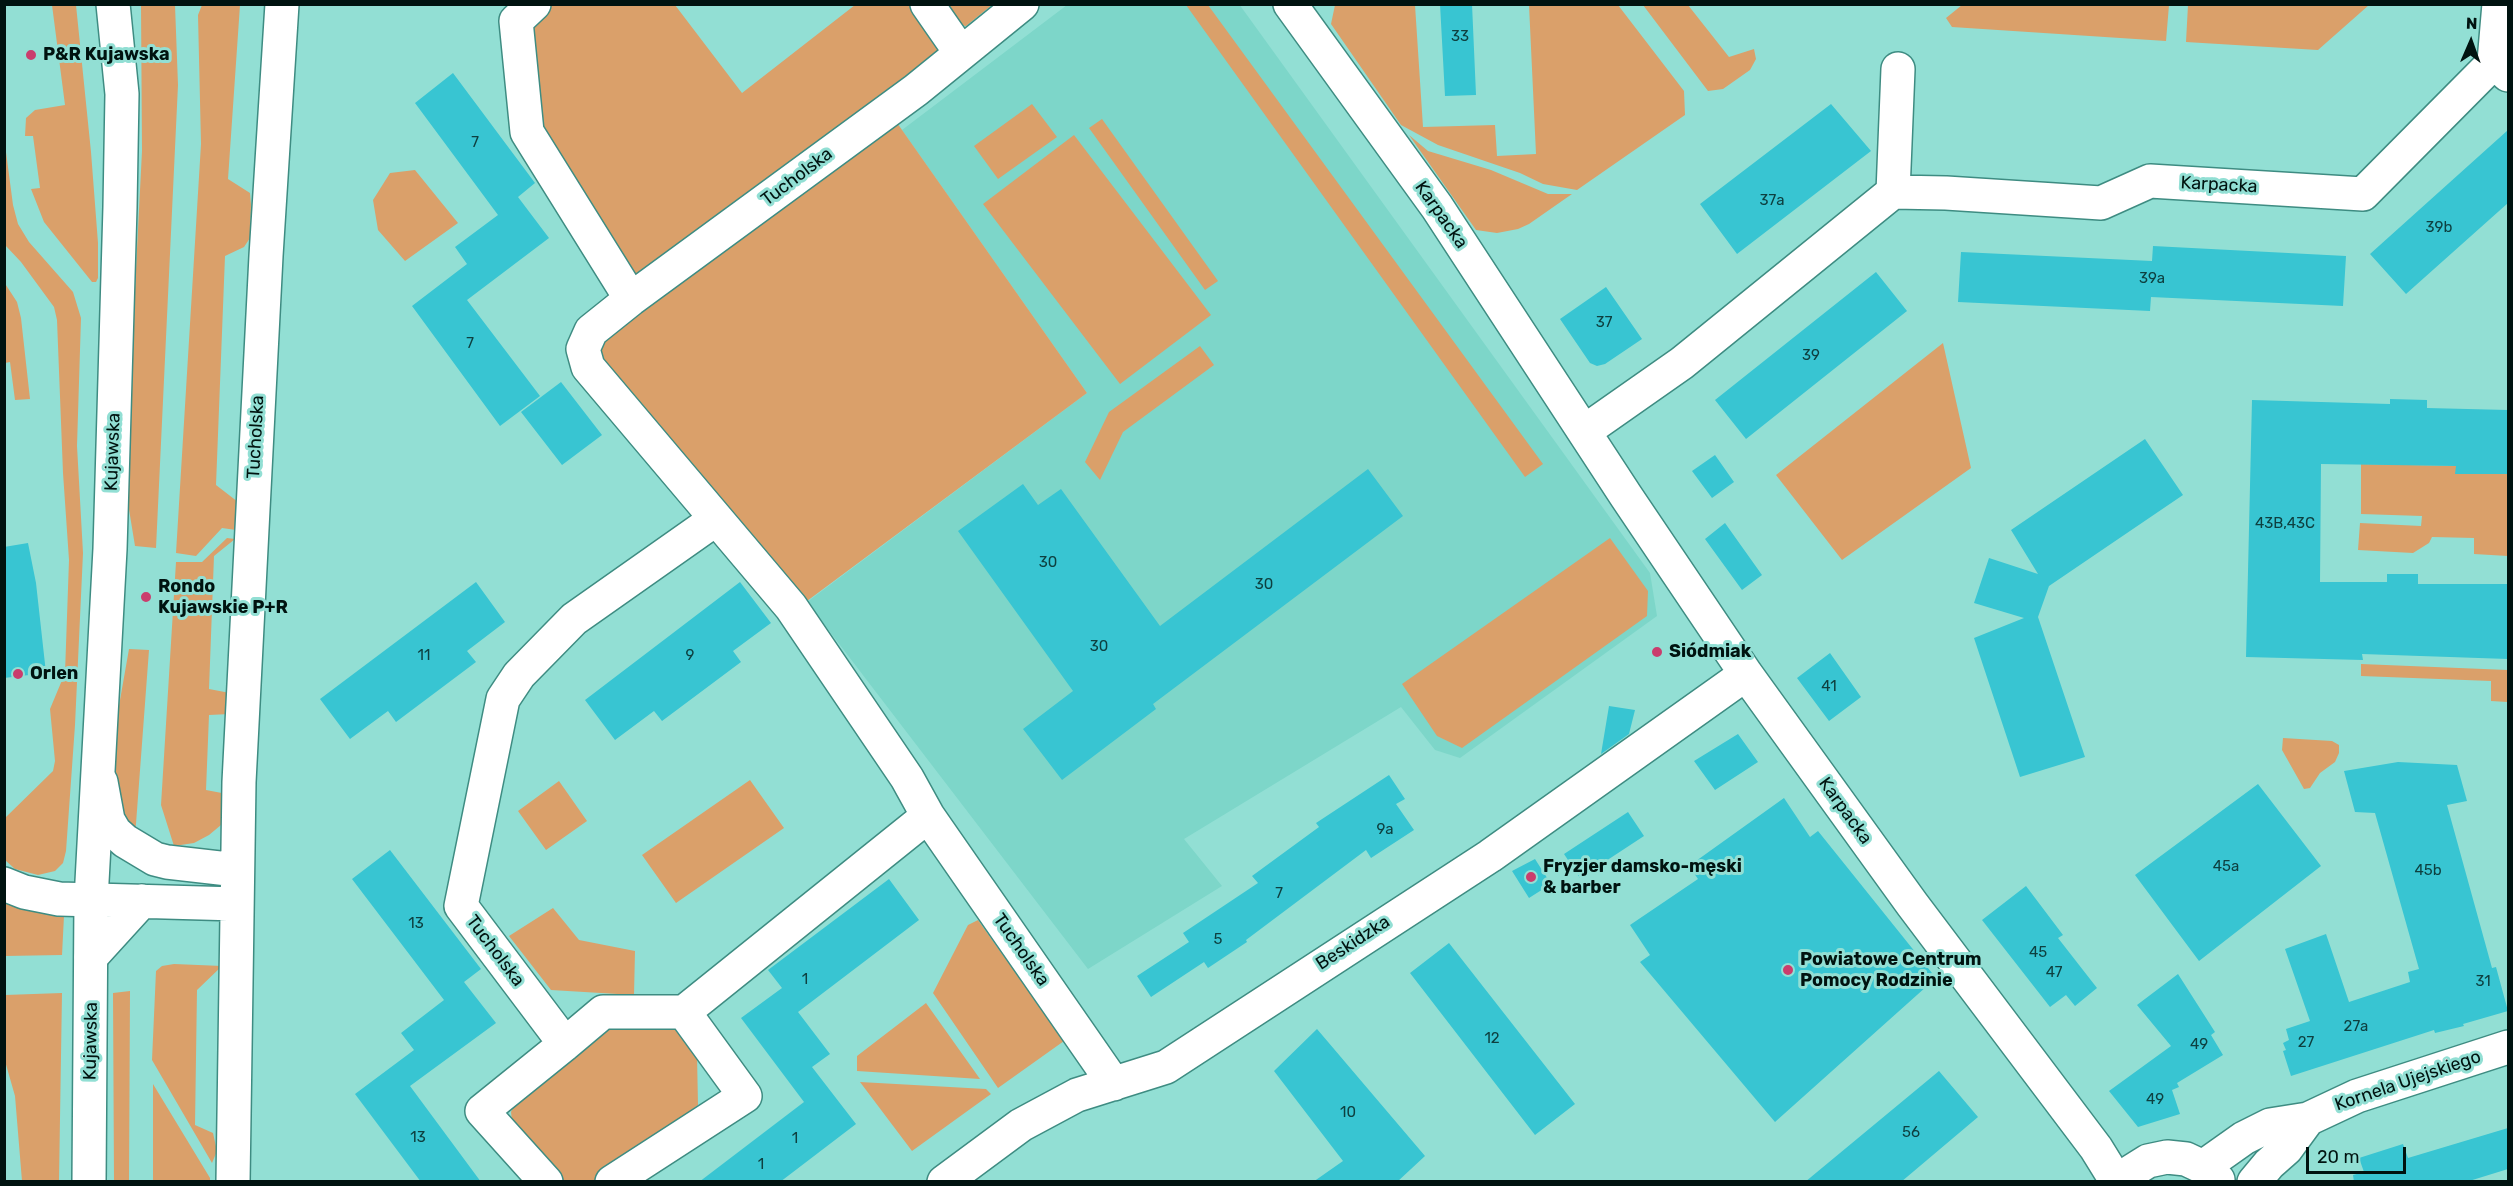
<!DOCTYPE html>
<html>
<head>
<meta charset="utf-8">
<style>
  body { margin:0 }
  #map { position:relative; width:2513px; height:1186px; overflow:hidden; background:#92dfd4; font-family:Rubik,sans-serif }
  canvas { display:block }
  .frame { position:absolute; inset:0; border:6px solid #001310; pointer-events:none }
  .north { position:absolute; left:2441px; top:12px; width:60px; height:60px; -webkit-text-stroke:4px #92dfd4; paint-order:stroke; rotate:2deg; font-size:16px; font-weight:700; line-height:24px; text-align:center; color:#001310 }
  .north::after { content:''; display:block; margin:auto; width:21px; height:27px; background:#001310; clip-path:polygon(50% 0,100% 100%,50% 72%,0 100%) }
  .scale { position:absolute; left:2306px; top:1147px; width:100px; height:27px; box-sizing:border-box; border:3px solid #001310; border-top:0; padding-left:8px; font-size:18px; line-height:21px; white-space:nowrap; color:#001310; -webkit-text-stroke:4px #92dfd4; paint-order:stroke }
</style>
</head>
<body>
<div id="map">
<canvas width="2513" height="1186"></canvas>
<div class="frame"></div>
<div class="north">N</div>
<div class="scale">20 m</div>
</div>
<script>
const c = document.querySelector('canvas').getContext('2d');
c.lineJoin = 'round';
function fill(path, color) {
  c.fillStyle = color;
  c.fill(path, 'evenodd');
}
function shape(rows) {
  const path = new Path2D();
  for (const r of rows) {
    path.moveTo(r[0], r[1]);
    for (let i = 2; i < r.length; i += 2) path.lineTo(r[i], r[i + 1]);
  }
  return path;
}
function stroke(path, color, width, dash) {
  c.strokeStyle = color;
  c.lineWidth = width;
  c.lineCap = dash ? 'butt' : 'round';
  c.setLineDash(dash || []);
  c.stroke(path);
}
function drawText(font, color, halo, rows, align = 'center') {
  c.font = font + ' Rubik,sans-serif';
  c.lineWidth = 6;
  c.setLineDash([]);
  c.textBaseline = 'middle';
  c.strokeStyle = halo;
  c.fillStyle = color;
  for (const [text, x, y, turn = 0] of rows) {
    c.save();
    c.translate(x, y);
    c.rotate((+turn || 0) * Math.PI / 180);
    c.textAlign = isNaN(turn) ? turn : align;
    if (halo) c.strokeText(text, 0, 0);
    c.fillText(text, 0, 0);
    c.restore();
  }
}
fill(shape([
  [1239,4,1650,573,1657,616,1460,758,1435,750,1401,707,1184,839,1222,886,1088,969,807,602,1087,393,902,130,1067,5]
]), '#7dd6c9');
fill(shape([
  [2045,4,2169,5,2166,41,1952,27,1946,18,1962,5],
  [52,5,76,5,91,152,98,243,98,278,96,282,92,282,44,222,31,189,40,188,33,136,25,136,26,118,35,110,65,105],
  [141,5,175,5,178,85,156,548,135,546,125,485,142,151],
  [202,5,240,5,228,179,250,193,251,205,250,238,244,247,225,256,216,485,238,502,236,530,222,528,196,556,176,553,201,144,198,15],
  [534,5,675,5,742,93,855,5,927,5,961,53,888,110,1087,393,807,601,791,607,588,367,631,299,527,132],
  [934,5,992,5,966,26,952,24],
  [1186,5,1208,5,1543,464,1525,477],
  [1335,5,1415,5,1423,127,1495,125,1497,156,1536,154,1529,5,1618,5,1684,91,1685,115,1577,190,1543,184,1520,173,1438,145,1401,125,1331,24],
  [1643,5,1688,5,1729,57,1754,49,1756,59,1750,70,1723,89,1708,91],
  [2188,5,2188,4,2369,5,2318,50,2186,42],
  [1032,104,1057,137,998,179,974,146],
  [1102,119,1218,281,1205,290,1089,128],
  [1074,135,1211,315,1120,384,983,204],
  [1409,135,1428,151,1491,170,1548,194,1572,194,1529,224,1518,229,1497,233,1476,230],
  [4,137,13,205,18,224,29,242,73,292,81,318,77,446,83,553,75,725,66,851,63,863,55,871,38,875,15,869,5,860,5,818,53,771,55,761,50,709,65,673,69,560,63,473,57,320,54,307,21,262,5,245],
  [415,170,458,223,405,261,378,230,373,200,390,173],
  [4,282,17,302,21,318,30,399,15,400,10,362,5,363],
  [1943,343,1971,468,1842,560,1776,475],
  [1200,346,1214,365,1123,432,1100,480,1085,462,1109,412],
  [2361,464,2456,466,2456,474,2508,474,2508,556,2474,554,2474,538,2432,537,2429,543,2413,553,2358,550,2360,523,2421,526,2422,516,2361,514],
  [227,538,235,539,214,556,209,689,230,693,230,714,209,715,206,790,227,794,227,808,221,825,209,835,194,843,174,846,161,805,176,562,202,562],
  [1610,538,1648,591,1647,616,1462,748,1437,736,1402,684],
  [129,649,149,650,135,837,108,783,111,751],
  [2361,664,2508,670,2507,702,2491,701,2491,681,2361,676],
  [2283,738,2332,741,2339,745,2339,753,2335,762,2320,773,2310,788,2304,789,2282,750],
  [750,780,784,828,676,903,642,855],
  [559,781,587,821,546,850,518,811],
  [4,899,33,911,64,916,62,955,5,956],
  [553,908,579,940,635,951,634,995,551,990,509,936],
  [978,920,1064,1041,998,1088,933,993,968,925],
  [174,964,222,966,197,990,195,1125,213,1133,217,1151,212,1163,152,1060,156,971,162,966],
  [130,991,129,1181,114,1181,113,993],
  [62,993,59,1181,22,1181,15,1096,5,1061,5,995],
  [926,1003,980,1079,857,1071,857,1056],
  [674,1025,697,1055,698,1105,594,1181,555,1181,513,1130,511,1112,518,1096,613,1026],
  [860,1082,986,1089,991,1094,912,1151],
  [153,1084,210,1178,210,1181,153,1181]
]), '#daa06a');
fill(shape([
  [1440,4,1472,4,1476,95,1445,96],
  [453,73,535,183,518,197,549,238,467,300,540,396,500,426,412,306,467,264,455,247,498,215,415,103],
  [1831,104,1871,151,1737,254,1700,204],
  [2508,130,2508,203,2406,294,2370,254],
  [2153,246,2346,256,2343,306,2151,297,2150,311,1958,302,1961,252,2152,261],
  [1876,272,1907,311,1746,439,1715,400],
  [1606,287,1642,339,1605,364,1597,366,1590,363,1560,319],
  [561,382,602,435,562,465,521,412],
  [2390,399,2427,400,2427,408,2508,410,2508,474,2455,474,2456,466,2321,464,2320,582,2387,582,2387,574,2418,574,2418,584,2508,584,2508,659,2362,654,2363,660,2246,657,2252,400,2390,404],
  [2145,439,2183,495,2049,586,2038,617,2085,757,2020,777,1974,638,2024,618,1974,603,1989,558,2038,574,2011,530],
  [1715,455,1734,482,1712,498,1692,471],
  [1368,469,1403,516,1153,704,1156,709,1062,780,1023,729,1073,691,958,531,1023,484,1038,505,1061,489,1160,626],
  [1725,523,1762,575,1742,590,1705,539],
  [28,543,36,583,46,673,4,678,4,547],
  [476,582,505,622,467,651,476,662,396,722,388,711,350,739,320,699],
  [740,582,771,623,733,651,741,662,662,721,654,711,615,740,585,700],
  [1830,653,1861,697,1829,721,1797,678],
  [1609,706,1635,710,1629,734,1601,754],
  [1738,734,1758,762,1715,790,1694,761],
  [2398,762,2457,765,2467,801,2447,805,2492,968,2496,967,2508,1011,2463,1024,2464,1026,2435,1033,2434,1030,2291,1076,2283,1051,2286,1050,2283,1043,2289,1040,2286,1029,2310,1021,2285,949,2326,934,2349,1002,2410,982,2408,972,2419,969,2375,813,2355,812,2344,771],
  [1389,775,1405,799,1396,804,1414,830,1371,858,1366,850,1246,940,1247,942,1208,968,1204,962,1151,997,1137,976,1189,942,1183,933,1258,883,1252,876,1319,827,1316,823],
  [2258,784,2321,866,2199,961,2135,875],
  [1784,798,1810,837,1818,831,1936,978,1775,1122,1640,962,1650,955,1630,925,1698,879,1689,866],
  [1628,812,1644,836,1580,878,1564,854],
  [390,850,481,969,464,982,496,1023,410,1086,481,1182,421,1182,355,1094,414,1050,401,1033,444,1000,352,879],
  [1535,859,1551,884,1529,898,1512,871],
  [889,879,919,920,798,1012,830,1054,812,1067,856,1124,780,1182,699,1182,804,1102,741,1018,782,988,768,970],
  [2026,886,2063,935,2058,938,2097,988,2075,1006,2066,995,2050,1007,1982,920],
  [1449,943,1575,1104,1535,1135,1410,973],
  [2178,974,2215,1032,2211,1035,2223,1055,2177,1083,2179,1087,2172,1090,2180,1114,2138,1127,2109,1091,2171,1046,2137,1005],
  [1317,1029,1425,1156,1397,1182,1313,1182,1343,1161,1274,1071],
  [1939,1071,1978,1117,1901,1182,1805,1182],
  [2508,1128,2508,1169,2466,1182,2354,1182,2353,1175,2364,1172,2359,1158,2403,1144,2408,1158]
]), '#38c5d2');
const minor = shape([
  [534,4,516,21,527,132,631,299],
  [927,4,961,53],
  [1022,4,916,90,631,299,591,331,583,349,588,367,791,607,907,778,928,816,1114,1084],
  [1290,4,1437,207,1626,496,1746,674,1912,904,2096,1148,2117,1182],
  [2494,62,2499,4],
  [1893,192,1898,69],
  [1585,431,1682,363,1893,192,1946,193,2101,203,2150,181,2363,194,2494,62,2508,75],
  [716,519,574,619,519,675,503,699,461,906,565,1044,603,1012,684,1012,928,816],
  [101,782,108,820,115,832,125,841,155,859,167,862,237,870],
  [4,884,24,892,59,899,237,904],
  [91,957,142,901],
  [233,1182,239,782,266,256,282,4],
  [546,1182,482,1111,565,1044],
  [612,1182,745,1096,684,1012],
  [944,1182,1021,1125,1077,1095,1166,1067,1490,856,1746,674]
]);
const secondary = shape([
  [2203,1167,2244,1138,2270,1125,2308,1119,2357,1096,2508,1047],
  [89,1182,91,900,110,549,120,207,122,94,113,4],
  [2122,1182,2132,1171,2148,1161,2167,1157,2186,1159,2203,1167,2218,1180],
  [2254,1182,2269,1164,2286,1149,2308,1119]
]);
stroke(minor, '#3e8c82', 36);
stroke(secondary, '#3e8c82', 36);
stroke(minor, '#fff', 33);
stroke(secondary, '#fff', 33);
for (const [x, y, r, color] of [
  [31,55,6,"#ca3d6d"],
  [146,597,6,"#ca3d6d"],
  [1657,652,6,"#ca3d6d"],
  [18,674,6,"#ca3d6d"],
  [1531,877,6,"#ca3d6d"],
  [1788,970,6,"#ca3d6d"]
]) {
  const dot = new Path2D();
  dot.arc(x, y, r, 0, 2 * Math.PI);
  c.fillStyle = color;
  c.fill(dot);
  stroke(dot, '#92dfd4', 2);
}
drawText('15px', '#0e4040', null, [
  ["33",1460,37],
  ["7",475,143],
  ["37a",1772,201],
  ["39b",2439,228],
  ["39a",2152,279],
  ["37",1604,323],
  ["7",470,344],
  ["39",1811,356],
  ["43B,43C",2285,524],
  ["30",1048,563],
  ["30",1264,585],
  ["30",1099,647],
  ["11",424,656],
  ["9",690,656],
  ["41",1829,687],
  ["9a",1385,830],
  ["45a",2226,867],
  ["45b",2428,871],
  ["7",1279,894],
  ["13",416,924],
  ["5",1218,940],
  ["45",2038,953],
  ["47",2054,973],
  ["1",805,980],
  ["31",2483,982],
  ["27a",2356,1027],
  ["12",1492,1039],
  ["27",2306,1043],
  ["49",2199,1045],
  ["49",2155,1100],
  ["10",1348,1113],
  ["56",1911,1133],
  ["13",418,1138],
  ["1",795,1139],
  ["1",761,1165]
]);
drawText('bold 18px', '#001310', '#92dfd4', [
  ["P&R Kujawska",43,55],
  ["Rondo",158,587],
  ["Kujawskie P+R",158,608],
  ["Siódmiak",1669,652],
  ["Orlen",30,674],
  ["Fryzjer damsko-męski",1543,867],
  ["& barber",1543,888],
  ["Powiatowe Centrum",1800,960],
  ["Pomocy Rodzinie",1800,981]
], 'left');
drawText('18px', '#001310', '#92dfd4', [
  ["Tucholska",797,177,-37],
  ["Karpacka",2219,185,3],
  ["Karpacka",1441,215,55],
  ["Tucholska",256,437,-87],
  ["Kujawska",113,452,-88],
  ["Karpacka",1845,811,54],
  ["Beskidzka",1353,943,-33],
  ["Tucholska",1021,950,55],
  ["Tucholska",495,951,53],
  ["Kujawska",91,1041,-89],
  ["Kornela Ujejskiego",2408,1081,-19]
]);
</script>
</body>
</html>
